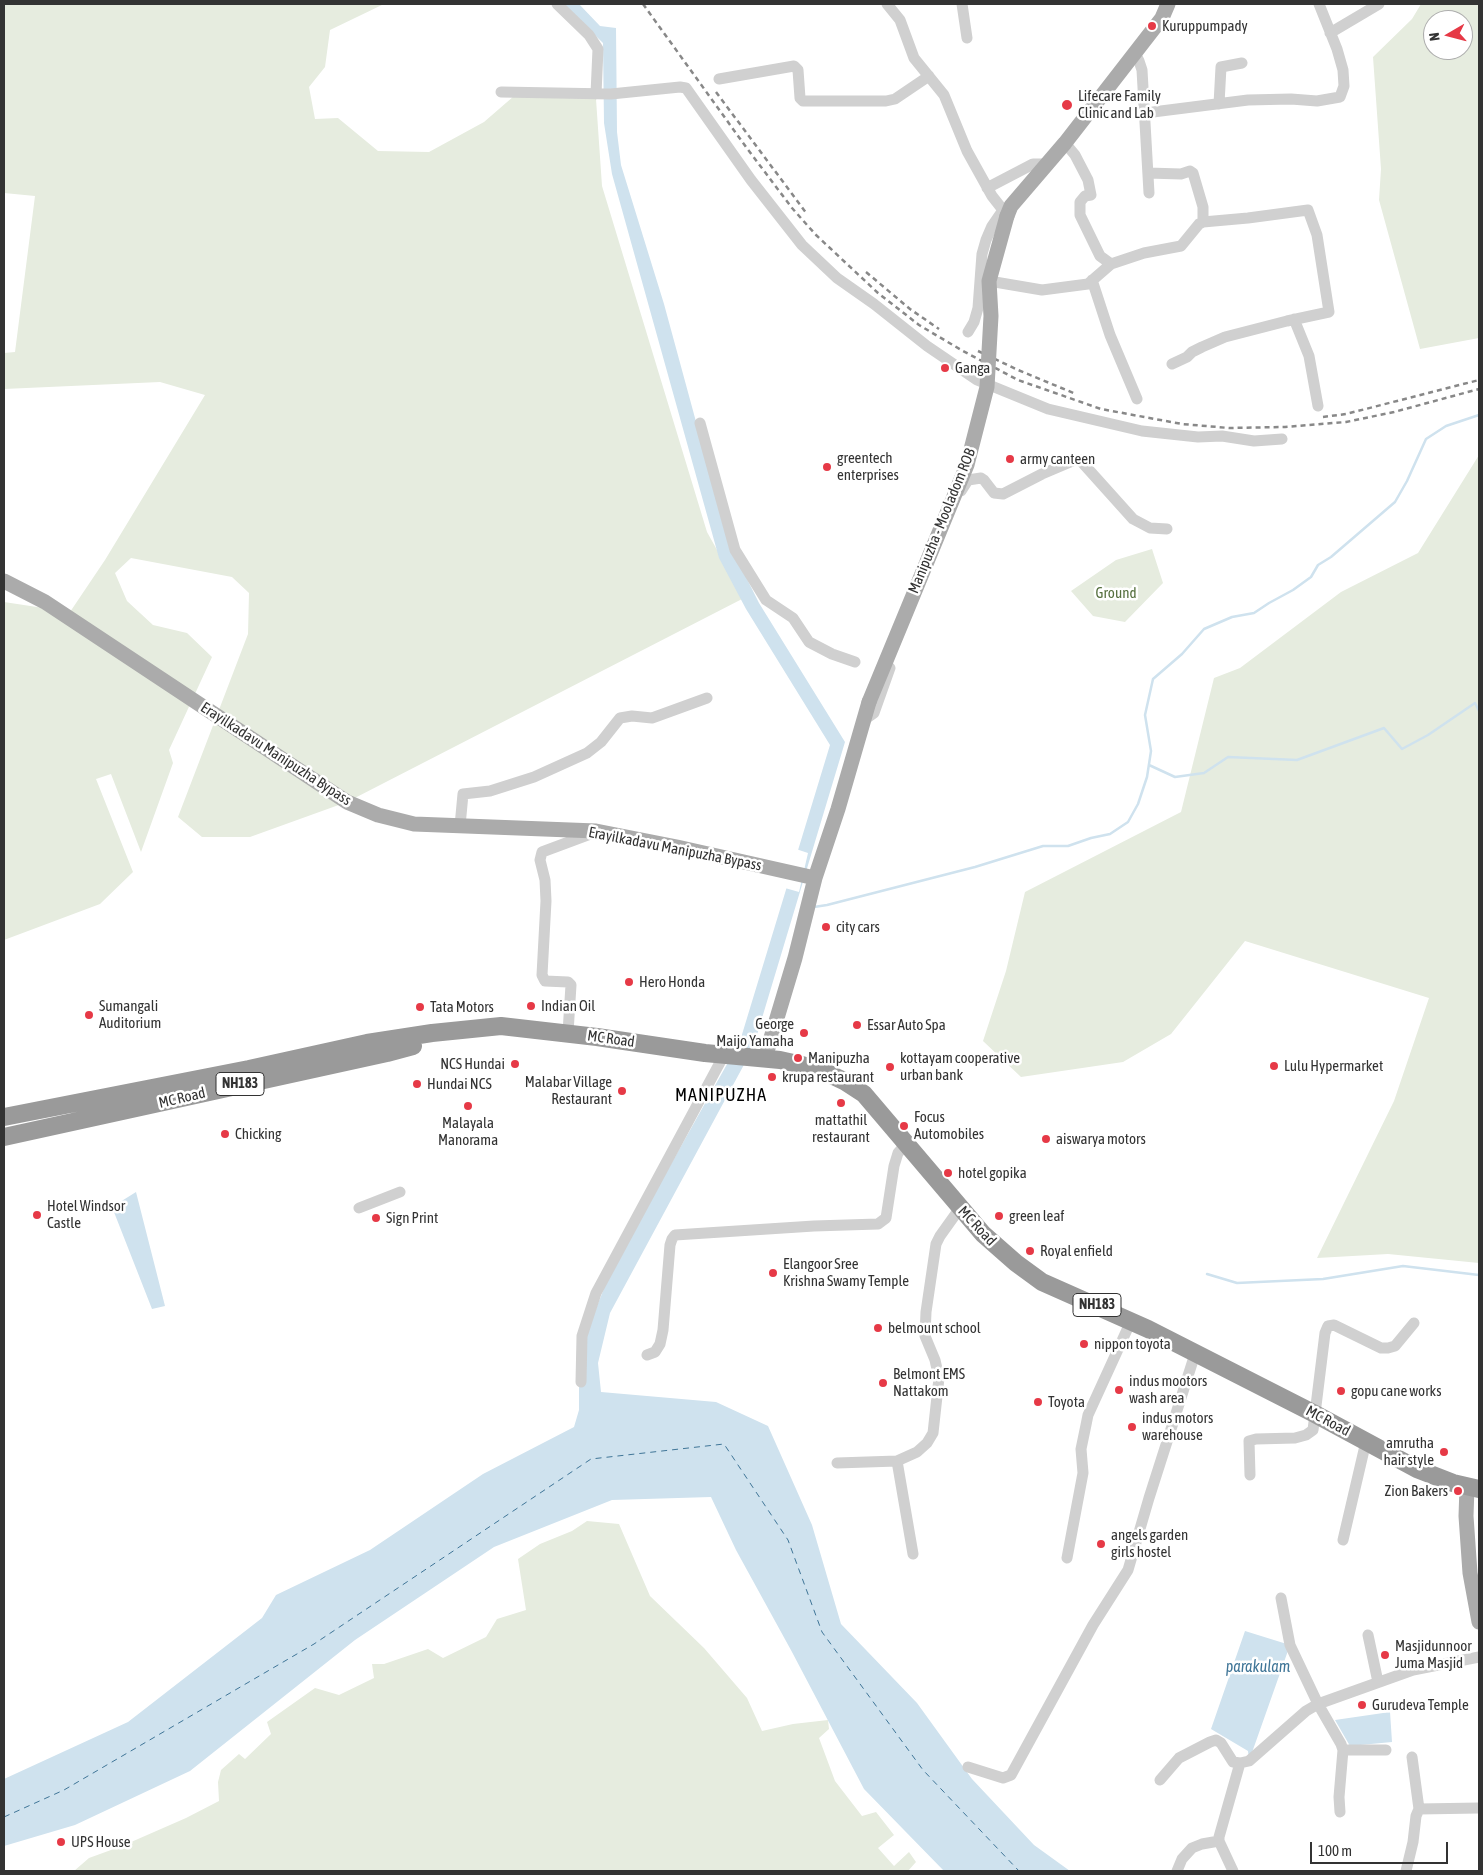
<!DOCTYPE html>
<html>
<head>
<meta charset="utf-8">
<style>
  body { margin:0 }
  #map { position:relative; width:1483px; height:1875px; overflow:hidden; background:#fff; font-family:"Asap Condensed",sans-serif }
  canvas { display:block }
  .frame { position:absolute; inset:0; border:5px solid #333; pointer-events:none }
  .north { position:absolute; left:1423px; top:10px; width:50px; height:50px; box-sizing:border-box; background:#fff; border:1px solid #adadad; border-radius:50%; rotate:262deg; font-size:14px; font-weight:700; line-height:20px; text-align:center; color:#333 }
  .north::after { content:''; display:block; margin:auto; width:18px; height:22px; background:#e63946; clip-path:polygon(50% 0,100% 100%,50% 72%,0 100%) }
  .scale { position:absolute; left:1310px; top:1842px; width:138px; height:22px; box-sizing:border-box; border:2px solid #333; border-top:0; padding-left:6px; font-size:15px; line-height:18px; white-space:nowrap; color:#333; -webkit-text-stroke:4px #fff; paint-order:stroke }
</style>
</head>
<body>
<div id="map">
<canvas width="1483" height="1875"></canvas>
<div class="frame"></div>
<div class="north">N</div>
<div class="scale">100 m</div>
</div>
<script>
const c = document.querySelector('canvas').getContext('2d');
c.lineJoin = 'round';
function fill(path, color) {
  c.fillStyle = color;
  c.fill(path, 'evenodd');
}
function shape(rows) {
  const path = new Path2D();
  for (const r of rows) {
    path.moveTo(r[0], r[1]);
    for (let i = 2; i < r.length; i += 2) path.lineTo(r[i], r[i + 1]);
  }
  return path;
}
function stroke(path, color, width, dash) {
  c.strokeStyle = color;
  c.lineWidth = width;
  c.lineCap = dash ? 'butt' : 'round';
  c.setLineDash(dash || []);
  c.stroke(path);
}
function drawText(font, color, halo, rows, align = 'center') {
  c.font = font + ' "Asap Condensed",sans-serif';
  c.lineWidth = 5;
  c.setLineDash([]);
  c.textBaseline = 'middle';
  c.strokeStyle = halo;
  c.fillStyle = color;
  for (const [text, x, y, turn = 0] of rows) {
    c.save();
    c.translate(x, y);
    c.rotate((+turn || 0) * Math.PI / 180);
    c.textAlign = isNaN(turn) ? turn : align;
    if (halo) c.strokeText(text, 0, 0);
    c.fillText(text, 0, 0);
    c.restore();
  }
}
fill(shape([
  [4,4,384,4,330,30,325,67,309,87,315,119,338,118,378,151,429,152,484,122,514,96,596,99,602,186,707,532,744,598,347,802,250,837,202,837,178,817,248,634,249,593,232,577,131,558,115,573,127,601,153,625,187,633,212,657,169,750,173,763,141,852,111,774,96,779,133,872,100,904,4,940,4,602,70,612,105,560,205,395,160,382,4,389,4,353,15,352,35,196,4,193],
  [1421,4,1479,4,1479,338,1420,349,1379,200,1381,169,1373,57,1412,19],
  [1433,20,1463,20,1463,50,1433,50],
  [1479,455,1479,1263,1388,1254,1317,1258,1394,1101,1429,998,1245,941,1171,1034,1123,1062,1021,1077,983,1041,1006,971,1025,892,1181,812,1214,678,1240,668,1341,592,1418,553],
  [1152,549,1163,583,1125,622,1093,616,1071,591,1116,560],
  [587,1521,619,1524,650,1596,704,1648,747,1698,762,1731,793,1724,828,1720,829,1729,819,1738,835,1781,862,1816,876,1812,894,1835,878,1848,894,1866,909,1852,916,1862,908,1871,74,1871,89,1858,122,1846,186,1818,219,1801,218,1782,221,1770,239,1754,245,1759,271,1734,267,1722,315,1688,339,1695,374,1678,372,1664,384,1664,428,1649,443,1658,486,1637,497,1619,526,1610,518,1559,540,1544,572,1531]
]), '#e6ecdf');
fill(shape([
  [563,4,579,4,600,26,616,28,617,132,621,165,664,304,729,543,759,603,845,742,753,1048,610,1313,598,1363,601,1392,716,1402,768,1426,812,1525,841,1624,917,1703,972,1779,1034,1845,1070,1871,944,1871,864,1789,792,1652,736,1550,711,1497,612,1500,494,1547,355,1640,190,1771,75,1825,4,1846,4,1779,128,1722,262,1618,276,1595,370,1550,483,1474,574,1427,579,1410,579,1351,611,1271,740,1041,830,745,746,609,719,558,612,174,604,123,603,43],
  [136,1192,165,1306,152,1309,112,1207],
  [1245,1631,1290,1645,1249,1761,1248,1751,1211,1729],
  [1390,1712,1392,1742,1350,1746,1335,1720]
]), '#cfe2ee');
fill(shape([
  [796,849,808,853,799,892,785,888]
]), '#fff');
stroke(shape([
  [1149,765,1175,777,1204,773,1228,757,1297,760,1384,728,1402,749,1428,735,1475,703,1479,711],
  [814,907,827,905,975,867,1043,846,1068,846,1091,838,1110,834,1128,822,1138,804,1147,777,1151,751,1145,715,1153,679,1182,654,1204,629,1232,617,1254,613,1269,603,1293,590,1311,577,1318,565,1331,557,1395,502,1407,481,1426,439,1446,426,1479,415],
  [1207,1274,1237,1283,1323,1279,1403,1266,1479,1275]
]), '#cfe2ee', 2.5);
stroke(shape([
  [4,1817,64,1790,314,1644,591,1459,724,1444,788,1540,822,1632,923,1770,1019,1871]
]), '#3f7597', 1, [6, 5]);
stroke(shape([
  [557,4,589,35,598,49,596,94],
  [887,4,900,20,914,58,944,95,967,151,992,196,1003,210],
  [962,4,967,38],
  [1330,33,1379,4],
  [1135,53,1139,61,1142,70,1149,193],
  [719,79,794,66,798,70,800,98,803,101,886,101,895,99,929,76],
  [501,92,611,94,680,87,686,88,751,180,802,245,837,278,874,304,927,346,977,380,1048,409,1142,431,1198,437,1222,436,1254,441,1282,439],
  [1219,104,1221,67,1242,63],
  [1145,113,1248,100,1291,99,1317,101,1340,97,1344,86,1343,70,1337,49,1319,4],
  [1065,143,1075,155,1088,180,1091,195,1085,196,1080,202,1080,215,1100,256,1111,264,1144,253,1181,246,1199,224,1203,222],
  [1148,173,1181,174,1190,171,1193,173,1203,207,1203,222,1248,218,1308,210,1317,235,1329,312,1287,321,1225,337,1202,347,1192,352,1187,357,1172,364],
  [987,188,1033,164,1047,164],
  [1092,280,1110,335,1137,399],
  [989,281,1042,290,1088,284,1111,264],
  [1294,319,1309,356,1318,406],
  [968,332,974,322,978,308,982,254,986,240,992,226,1003,210,1009,207],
  [700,423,735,550,766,600,793,618,809,642,832,654,855,662],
  [961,491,968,480,981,478,984,480,994,493,1003,494,1042,474,1075,460,1080,460,1133,519,1150,528,1167,529],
  [864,720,874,713,890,668],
  [460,826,463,794,490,791,534,777,587,753,601,742,620,718,632,716,652,718,707,698],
  [568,1033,571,985,568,982,545,981,542,975,546,901,545,880,540,860,542,852,593,833],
  [359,1208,400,1192],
  [647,1355,655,1352,660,1344,663,1330,670,1245,672,1239,675,1235,814,1226,878,1224,886,1218,894,1166,898,1153,906,1144],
  [581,1382,582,1336,596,1293,724,1055],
  [897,1461,913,1554],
  [837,1463,897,1461,917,1452,927,1443,933,1433,939,1378,935,1360,925,1336,926,1312,936,1244,940,1236,960,1208],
  [1250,1475,1249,1441,1256,1439,1295,1438,1306,1435,1313,1430,1325,1333,1328,1326,1334,1325,1381,1348,1388,1348,1395,1346,1414,1323],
  [1343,1540,1364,1450,1367,1443],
  [1067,1558,1083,1473,1081,1449,1086,1425,1088,1415,1131,1321],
  [1281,1598,1290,1645,1318,1704,1341,1744,1343,1750,1339,1797,1340,1812],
  [1368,1635,1378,1682],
  [1343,1750,1386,1750],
  [968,1767,1003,1778,1011,1775,1093,1625,1128,1570,1149,1498,1195,1354],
  [1160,1780,1179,1758,1210,1742,1216,1740,1221,1743,1233,1762,1240,1763,1249,1761,1306,1711,1318,1704,1413,1670,1479,1657],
  [1419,1809,1479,1808],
  [1177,1871,1182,1859,1192,1848,1202,1844,1219,1841],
  [1233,1871,1219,1841,1219,1837,1240,1763],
  [1406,1871,1413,1842,1416,1816,1419,1809,1412,1757]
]), '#d0d0d0', 11);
stroke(shape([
  [1007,216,1011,206,1065,143,1162,18,1168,4],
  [4,581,45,602,347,802,378,815,414,824,596,831,677,847,815,878],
  [765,1058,795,958,815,878,838,809,869,702],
  [1467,1487,1466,1516,1470,1573,1479,1622]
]), '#ababab', 15);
stroke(shape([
  [4,1117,249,1069,367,1043,432,1033,501,1026,597,1037,705,1053,780,1060,798,1064,823,1071,844,1081,864,1094,983,1234,1016,1263,1042,1282,1148,1329,1315,1414,1417,1469,1453,1483,1479,1489],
  [4,1137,387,1053,413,1046]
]), '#9a9a9a', 18);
stroke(shape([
  [643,4,746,147,792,208,816,235,878,293,919,325,963,351,1018,380,1101,409,1182,424,1229,428,1285,427,1346,422,1394,412,1479,389],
  [716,92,807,214],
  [866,272,910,309,939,329],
  [978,351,1018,370,1076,394],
  [1323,417,1346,414,1479,380]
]), '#888', 2.5, [5, 4]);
stroke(shape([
  [869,702,967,465,987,387,991,316,989,281,1007,216]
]), '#ababab', 15);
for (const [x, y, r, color] of [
  [1152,26,5,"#e63946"],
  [1067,105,6,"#e63946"],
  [945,368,5,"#e63946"],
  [1010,459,5,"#e63946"],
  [827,467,5,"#e63946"],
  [826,927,5,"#e63946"],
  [629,982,5,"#e63946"],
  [531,1006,5,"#e63946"],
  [420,1007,5,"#e63946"],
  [89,1015,5,"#e63946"],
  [857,1025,5,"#e63946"],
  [804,1033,5,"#e63946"],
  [798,1058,5,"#e63946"],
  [515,1064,5,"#e63946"],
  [1274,1066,5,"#e63946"],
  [890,1067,5,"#e63946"],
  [772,1077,5,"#e63946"],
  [417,1084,5,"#e63946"],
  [622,1091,5,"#e63946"],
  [841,1103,5,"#e63946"],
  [468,1106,5,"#e63946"],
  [904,1126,5,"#e63946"],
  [225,1134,5,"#e63946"],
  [1046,1139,5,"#e63946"],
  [948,1173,5,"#e63946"],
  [37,1215,5,"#e63946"],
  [999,1216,5,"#e63946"],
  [376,1218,5,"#e63946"],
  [1030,1251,5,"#e63946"],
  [773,1273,5,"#e63946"],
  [878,1328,5,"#e63946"],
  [1084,1344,5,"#e63946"],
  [883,1383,5,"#e63946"],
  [1119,1390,5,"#e63946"],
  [1341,1391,5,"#e63946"],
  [1038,1402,5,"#e63946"],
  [1132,1427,5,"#e63946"],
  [1444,1452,5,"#e63946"],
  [1458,1491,5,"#e63946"],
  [1101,1544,5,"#e63946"],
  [1385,1655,5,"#e63946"],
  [1362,1705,5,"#e63946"],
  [61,1842,5,"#e63946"]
]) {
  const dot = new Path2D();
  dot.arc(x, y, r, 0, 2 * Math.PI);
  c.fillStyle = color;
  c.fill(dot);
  stroke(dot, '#fff', 2);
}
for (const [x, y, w] of [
  [240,1084,48],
  [1097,1305,48]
]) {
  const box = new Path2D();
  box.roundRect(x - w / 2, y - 11.5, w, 23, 4);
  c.fillStyle = '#fff';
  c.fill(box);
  stroke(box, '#333', 1);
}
drawText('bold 14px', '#333', null, [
  ["NH183",240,1084],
  ["NH183",1097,1305]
]);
drawText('15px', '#333', '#fff', [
  ["Kuruppumpady",1162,26],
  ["Lifecare Family",1078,96],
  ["Clinic and Lab",1078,113],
  ["Ganga",955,368],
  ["greentech",837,458],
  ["enterprises",837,475],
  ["army canteen",1020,459],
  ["city cars",836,927],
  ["Hero Honda",639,982],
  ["Sumangali",99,1006],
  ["Auditorium",99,1023],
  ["Indian Oil",541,1006],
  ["Tata Motors",430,1007],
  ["George",794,1024,"right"],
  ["Maijo Yamaha",794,1041,"right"],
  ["Essar Auto Spa",867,1025],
  ["Manipuzha",808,1058],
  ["kottayam cooperative",900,1058],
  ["urban bank",900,1075],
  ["NCS Hundai",505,1064,"right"],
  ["Lulu Hypermarket",1284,1066],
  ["krupa restaurant",782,1077],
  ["Malabar Village",612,1082,"right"],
  ["Restaurant",612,1099,"right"],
  ["Hundai NCS",427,1084],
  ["Focus",914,1117],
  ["Automobiles",914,1134],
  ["mattathil",841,1120,"center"],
  ["restaurant",841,1137,"center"],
  ["Malayala",468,1123,"center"],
  ["Manorama",468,1140,"center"],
  ["Chicking",235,1134],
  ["aiswarya motors",1056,1139],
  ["hotel gopika",958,1173],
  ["Hotel Windsor",47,1206],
  ["Castle",47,1223],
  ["green leaf",1009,1216],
  ["Sign Print",386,1218],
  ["Royal enfield",1040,1251],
  ["Elangoor Sree",783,1264],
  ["Krishna Swamy Temple",783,1281],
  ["belmount school",888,1328],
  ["nippon toyota",1094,1344],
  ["Belmont EMS",893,1374],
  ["Nattakom",893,1391],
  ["indus mootors",1129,1381],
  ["wash area",1129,1398],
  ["gopu cane works",1351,1391],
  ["Toyota",1048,1402],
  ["indus motors",1142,1418],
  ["warehouse",1142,1435],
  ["amrutha",1434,1443,"right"],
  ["hair style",1434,1460,"right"],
  ["Zion Bakers",1448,1491,"right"],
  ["angels garden",1111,1535],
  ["girls hostel",1111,1552],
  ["Masjidunnoor",1395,1646],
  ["Juma Masjid",1395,1663],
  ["Gurudeva Temple",1372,1705],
  ["UPS House",71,1842]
], 'left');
drawText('15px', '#333', '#fff', [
  ["Manipuzha - Mooladom ROB",942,521,-68],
  ["Erayilkadavu Manipuzha Bypass",276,754,33],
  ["Erayilkadavu Manipuzha Bypass",675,849,11],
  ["MC Road",611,1039,8],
  ["MC Road",182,1098,-13],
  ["MC Road",977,1226,47],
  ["MC Road",1328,1421,28]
]);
drawText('15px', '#56703f', '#fff', [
  ["Ground",1116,593]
]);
drawText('italic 16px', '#3f7597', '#fff', [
  ["parakulam",1258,1667]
]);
c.letterSpacing = '1px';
drawText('18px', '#000', '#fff', [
  ["MANIPUZHA",721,1095]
]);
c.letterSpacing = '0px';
</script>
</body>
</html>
